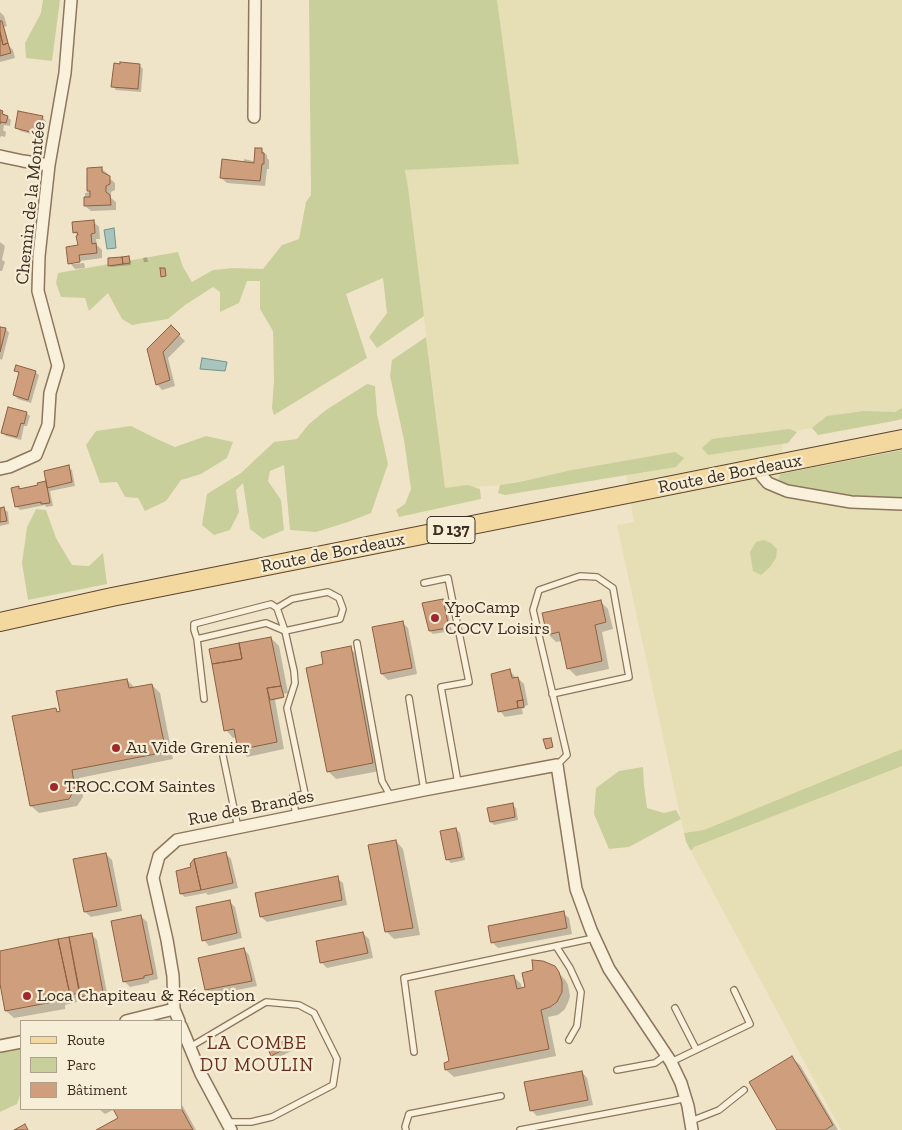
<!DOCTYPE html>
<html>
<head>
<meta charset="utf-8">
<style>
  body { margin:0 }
  #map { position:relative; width:902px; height:1130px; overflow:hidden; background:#f0e4c8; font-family:"Zilla Slab",serif }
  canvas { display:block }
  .legend { position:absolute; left:20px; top:1020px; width:162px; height:90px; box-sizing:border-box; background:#f7eed8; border:1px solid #ada18e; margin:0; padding:6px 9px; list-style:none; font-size:15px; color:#3d2e20 }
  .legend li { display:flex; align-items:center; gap:10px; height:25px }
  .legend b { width:25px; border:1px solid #ada18e }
</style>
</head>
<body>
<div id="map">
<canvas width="902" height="1130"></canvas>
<ul class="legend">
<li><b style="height:6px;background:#f3d9a0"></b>Route</li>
<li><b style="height:14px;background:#c9cf9b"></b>Parc</li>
<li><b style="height:14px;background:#cf9f7d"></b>Bâtiment</li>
</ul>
</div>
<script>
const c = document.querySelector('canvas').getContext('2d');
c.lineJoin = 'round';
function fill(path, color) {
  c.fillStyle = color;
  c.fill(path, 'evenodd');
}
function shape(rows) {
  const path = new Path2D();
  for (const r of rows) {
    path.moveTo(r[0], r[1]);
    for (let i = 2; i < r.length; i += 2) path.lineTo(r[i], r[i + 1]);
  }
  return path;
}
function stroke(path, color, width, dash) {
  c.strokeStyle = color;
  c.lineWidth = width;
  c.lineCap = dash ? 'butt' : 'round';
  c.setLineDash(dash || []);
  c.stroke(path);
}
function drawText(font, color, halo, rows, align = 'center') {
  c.font = font + ' "Zilla Slab",serif';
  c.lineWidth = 4.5;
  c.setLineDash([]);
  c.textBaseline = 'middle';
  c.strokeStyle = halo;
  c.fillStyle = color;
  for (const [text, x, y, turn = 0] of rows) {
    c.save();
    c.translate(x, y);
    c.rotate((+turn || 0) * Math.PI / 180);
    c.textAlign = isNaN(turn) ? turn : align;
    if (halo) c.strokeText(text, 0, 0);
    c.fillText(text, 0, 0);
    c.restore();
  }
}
fill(shape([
  [497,0,902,0,902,410,782,434,783,490,902,493,902,1130,841,1130,691,851,688,832,684,833,617,525,634,522,625,469,530,479,500,485,474,487,470,486,445,489,408,187,405,170,514,162]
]), '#e6deb5');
fill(shape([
  [43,0,60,0,52,61,26,58,25,43,41,13],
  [309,0,497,0,519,164,405,170,408,187,424,316,377,348,369,337,387,313,383,278,346,294,367,358,274,415,272,408,274,381,273,331,260,309,260,281,247,281,239,303,220,312,220,292,213,287,185,305,168,319,132,325,122,319,108,293,89,311,85,298,61,297,56,283,58,273,178,252,183,267,192,282,213,270,234,268,263,269,282,245,299,239,306,202,311,195],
  [426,337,445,488,468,485,480,489,481,499,399,517,396,510,405,504,411,489,404,440,390,376,392,360],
  [367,384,375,386,377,414,388,464,371,513,348,522,316,532,290,530,284,465,270,471,268,481,281,500,284,530,263,539,250,529,243,483,236,490,239,512,230,530,214,535,202,525,207,494,241,473,274,442,297,439,309,424,326,410],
  [902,408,902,419,894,421,818,435,812,428,827,416,864,411,895,412],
  [131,426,159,440,175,447,206,436,233,442,227,458,201,474,181,480,166,501,145,511,138,498,125,497,117,482,100,483,86,445,96,431],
  [789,429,797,432,788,443,708,455,702,448,712,439],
  [902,450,902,500,852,500,781,483,779,479,780,474],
  [675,452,684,458,676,467,505,495,498,493,500,485,519,482,572,470],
  [36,509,46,510,56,538,72,565,89,566,103,553,107,584,28,600,22,563,27,527],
  [764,540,771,543,777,549,776,558,769,568,761,575,753,571,750,552,756,542],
  [902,749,902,766,694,847,691,851,686,842,684,833,704,830],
  [643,767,644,785,647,808,664,813,676,810,681,819,629,847,609,849,594,814,596,788,619,771],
  [21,1045,21,1092,17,1104,0,1112,0,1051]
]), '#c9cf9b');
const water = shape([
  [114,228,116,248,107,249,104,230,114,228],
  [202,358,227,362,225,371,200,369,202,358]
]);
fill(water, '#a9c4bc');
stroke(water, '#6f938a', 1);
fill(shape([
  [0,12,4,16,7,26,4,27,8,41,7,40,7,44,13,50,15,58,0,62],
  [139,65,143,69,141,92,116,90,113,86],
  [0,112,2,112,11,120,10,126,4,125,3,130,6,132,5,137,1,136,0,138],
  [42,117,46,121,42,137,20,131,16,127],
  [261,150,267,155,267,158,269,160,269,169,267,169,265,186,227,183,221,178,244,163,244,159,253,161,255,162],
  [102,169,108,174,108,177,115,183,115,190,111,192,111,198,116,202,116,210,91,211,85,206,85,193,90,192,88,191],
  [93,221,99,227,100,239,96,239,97,245,102,250,102,258,73,262,73,264,84,263,85,268,75,269,70,263,79,246,78,236,74,232],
  [0,242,5,246,2,260,5,262,2,271,0,271],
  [129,257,130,259,131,265,111,267,110,265],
  [147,257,148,262,144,262,143,258],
  [171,327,185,341,168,358,175,386,162,390,157,384,148,349],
  [0,328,6,329,9,333,2,360,0,359],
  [16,370,35,372,39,375,31,403,18,399,14,395,20,374],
  [26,413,30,416,27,426,24,426,21,440,6,436,2,433],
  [68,467,72,470,75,486,50,491,53,506,46,507,45,505,20,510,16,506,18,488,20,490,39,486,47,482],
  [0,509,4,509,8,512,9,524,0,526],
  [443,601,446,604,452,631,433,634,430,631],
  [600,601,608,609,613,629,602,632,609,669,576,676,568,668,562,641,556,642,548,634],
  [402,622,408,628,417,674,388,680,382,674,373,628],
  [271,638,279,646,288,693,283,694,284,698,275,700,284,749,247,757,240,749,237,737,233,738,226,730],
  [350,648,358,656,380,771,336,779,328,771,325,665],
  [510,671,516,678,518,678,524,684,528,705,525,706,525,708,522,709,523,714,505,717,500,711],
  [127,680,135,688,152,685,160,693,173,759,79,778,83,797,77,806,39,813,31,806,56,709,59,713],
  [512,805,516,808,518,820,494,825,491,822],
  [204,816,206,823,196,824,195,823],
  [456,829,460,833,465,860,451,863,447,859],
  [396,841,403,849,420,935,394,939,387,932],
  [225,853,231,859,238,888,208,895,206,893,185,897,181,894,177,872,192,868],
  [106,854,112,860,122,911,91,917,85,912],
  [337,878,343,883,347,905,267,922,261,917],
  [229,901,235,907,242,938,209,946,204,940],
  [563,913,569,918,572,934,498,948,492,942],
  [141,916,147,922,158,979,149,981,149,983,130,987,124,981],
  [363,933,369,939,373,958,327,968,321,962],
  [91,934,97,940,108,998,87,1002,82,997,76,998,77,1002,65,1005,65,1009,14,1018,6,1011,0,978,0,952],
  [244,949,249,955,257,986,212,995,207,990,200,958],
  [554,967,566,981,568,985,570,996,569,1000,565,1009,558,1015,548,1017,556,1056,454,1077,446,1070,451,1062,513,976,521,984,522,989,526,988],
  [293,1038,299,1047,276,1059,272,1056,269,1050],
  [792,1058,800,1065,838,1130,779,1130],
  [582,1072,587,1078,593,1105,537,1116,531,1110],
  [181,1103,196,1130,98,1130,120,1118,115,1109,105,1114,99,1109,181,1109]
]), '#0003');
const building = shape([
  [0,21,2,21,8,43,3,45,0,32,0,21],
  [0,32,3,45,8,43,11,53,0,56,0,32],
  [120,62,140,64,138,89,111,87,114,63,120,64,120,62],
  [0,110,3,111,2,114,8,116,6,123,0,122,0,124,0,110],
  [18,111,43,116,38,134,15,128,18,111],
  [255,148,262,148,262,153,264,153,264,164,262,164,260,181,220,178,222,159,254,163,255,148],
  [102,167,102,172,110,176,110,184,106,186,106,192,110,195,111,205,84,206,84,197,90,197,90,191,87,191,87,168,102,167],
  [94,220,95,233,91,234,92,244,96,243,97,253,79,255,80,262,68,264,66,247,78,245,76,236,78,235,77,232,73,233,72,222,94,220],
  [129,256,130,263,123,264,122,257,129,256],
  [122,257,123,264,108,266,108,258,122,257],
  [160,268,165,268,166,276,161,277,160,268],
  [171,325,180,334,163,352,170,380,156,385,147,349,171,325],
  [0,327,6,328,0,352,0,327],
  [16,365,36,371,28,400,13,395,19,372,14,371,16,365],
  [8,407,27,412,24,424,21,423,17,437,1,433,8,407],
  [69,465,72,482,47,488,44,471,69,465],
  [46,481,50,503,41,504,41,502,15,507,11,488,19,486,19,489,38,485,37,483,46,481],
  [4,507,7,521,0,522,0,508,4,507],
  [443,599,449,628,429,631,422,603,443,599],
  [601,600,606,622,595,625,602,661,567,669,559,632,547,635,542,613,601,600],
  [403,621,412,668,381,674,372,627,403,621],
  [271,637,281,686,267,688,277,742,238,750,234,729,224,731,212,664,242,659,239,643,271,637],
  [239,643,242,659,212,664,209,649,239,643],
  [351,646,373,763,327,772,306,668,323,664,321,652,351,646],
  [510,669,512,678,518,677,523,700,517,701,518,708,498,712,491,674,510,669],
  [127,679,129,688,152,684,166,752,72,770,75,789,69,799,30,806,12,716,56,708,57,712,60,711,56,691,127,679],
  [281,686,284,697,270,700,267,688,281,686],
  [523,700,524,707,518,708,517,701,523,700],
  [551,738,553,747,546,749,543,739,551,738],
  [513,803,515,817,490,822,487,808,513,803],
  [204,815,205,821,194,823,193,818,204,815],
  [456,828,462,857,446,860,440,831,456,828],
  [396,840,413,928,385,932,368,845,396,840],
  [226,852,233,883,201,890,194,859,226,852],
  [106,853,117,906,84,912,73,859,106,853],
  [194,859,201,890,180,894,176,871,191,867,190,864,194,859],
  [338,876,342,900,260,917,255,893,338,876],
  [230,900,237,933,202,941,196,907,230,900],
  [564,911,567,928,491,943,488,926,564,911],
  [141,915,153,974,144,976,144,978,123,982,111,921,141,915],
  [363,932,368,953,320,963,316,941,363,932],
  [92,933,103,992,80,997,69,937,92,933],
  [69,937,80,993,70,995,58,939,69,937],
  [58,939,70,995,58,997,58,1001,5,1011,0,984,0,951,58,939],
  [244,948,252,981,205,990,198,958,244,948],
  [532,960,543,961,555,966,559,972,562,982,562,992,557,1002,550,1007,541,1010,549,1049,445,1070,444,1063,449,1061,435,991,514,975,517,989,525,987,522,973,533,970,532,960],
  [293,1036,296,1043,271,1056,268,1049,293,1036],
  [792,1056,833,1125,825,1130,777,1130,749,1082,792,1056],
  [582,1071,588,1100,530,1111,524,1082,582,1071],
  [181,1108,193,1130,96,1130,118,1118,113,1109,181,1108],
  [25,1124,28,1130,14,1130,25,1124]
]);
fill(building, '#cf9f7d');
stroke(building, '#8d5f41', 1);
const service = shape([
  [424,583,448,578,469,682,441,687,458,783],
  [197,639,194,630,194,624,271,604,277,608,285,631,340,619,343,609,339,598,328,592,292,599,277,608],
  [357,643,382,781,391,797],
  [552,694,629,677,613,588,597,577,580,576,539,590,533,610,567,755,557,765],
  [409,698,424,790],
  [204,699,197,639,266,623,285,631,294,671,295,683,287,708,305,794,293,796,296,816],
  [223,756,238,828],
  [556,946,570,968,581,992,577,1026,569,1040],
  [675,1008,696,1049],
  [190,1047,266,1002,299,1005,314,1013,337,1059,333,1085,272,1117,251,1122,227,1122],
  [414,1052,404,978,594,938],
  [671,1062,750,1024,734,990],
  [617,1070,655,1063,666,1055],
  [691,1121,719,1110,744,1090],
  [406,1130,405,1127,409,1114,501,1096],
  [520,1130,673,1101,686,1098]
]);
const minor = shape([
  [254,117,255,0],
  [0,156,23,161,49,165],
  [758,468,762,476,768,483,787,491,851,502,902,504],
  [0,469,9,467,36,455,48,425,50,393,58,366,38,291,39,256,49,165,65,73,71,0],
  [126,1021,174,1009],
  [179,1021,174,1009,173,976,167,940,153,878,159,856,177,840,424,790,557,765,576,889,591,930,609,969,671,1062,681,1083,688,1106,692,1130],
  [181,1026,201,1074,231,1130],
  [0,1046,21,1042]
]);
const primary = shape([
  [0,622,112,597,902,439]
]);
stroke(service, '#8d765c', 8);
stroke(minor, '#8d765c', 14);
stroke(primary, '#5b4430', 20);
stroke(service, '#faf1dc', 5.5);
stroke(minor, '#faf1dc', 11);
stroke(primary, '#f3d9a0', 18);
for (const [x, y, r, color] of [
  [435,618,5,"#9e2a2b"],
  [116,748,5,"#9e2a2b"],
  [54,787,5,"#9e2a2b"],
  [27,996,5,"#9e2a2b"]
]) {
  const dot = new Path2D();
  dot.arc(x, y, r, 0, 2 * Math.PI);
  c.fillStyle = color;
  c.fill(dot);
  stroke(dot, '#f7eed8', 2);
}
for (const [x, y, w] of [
  [451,530,48]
]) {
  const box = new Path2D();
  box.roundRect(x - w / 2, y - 13.5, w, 27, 4);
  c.fillStyle = '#f7eed8';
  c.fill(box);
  stroke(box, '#3d2e20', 1);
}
drawText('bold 16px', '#3d2e20', null, [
  ["D 137",451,530]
]);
drawText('18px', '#3d2e20', '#f7eed8', [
  ["Chemin de la Montée",31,203,-84],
  ["Route de Bordeaux",730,474,-11],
  ["Route de Bordeaux",333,553,-11],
  ["Rue des Brandes",251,808,-11]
]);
drawText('18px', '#3d2e20', '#f7eed8', [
  ["YpoCamp",445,608],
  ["COCV Loisirs",445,629],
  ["Au Vide Grenier",126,748],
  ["TROC.COM Saintes",64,787],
  ["Loca Chapiteau & Réception",37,996]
], 'left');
c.letterSpacing = '1px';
drawText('19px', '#6b2e1e', '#f7eed8', [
  ["LA COMBE",257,1044],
  ["DU MOULIN",257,1066]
]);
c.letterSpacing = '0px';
</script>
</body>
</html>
